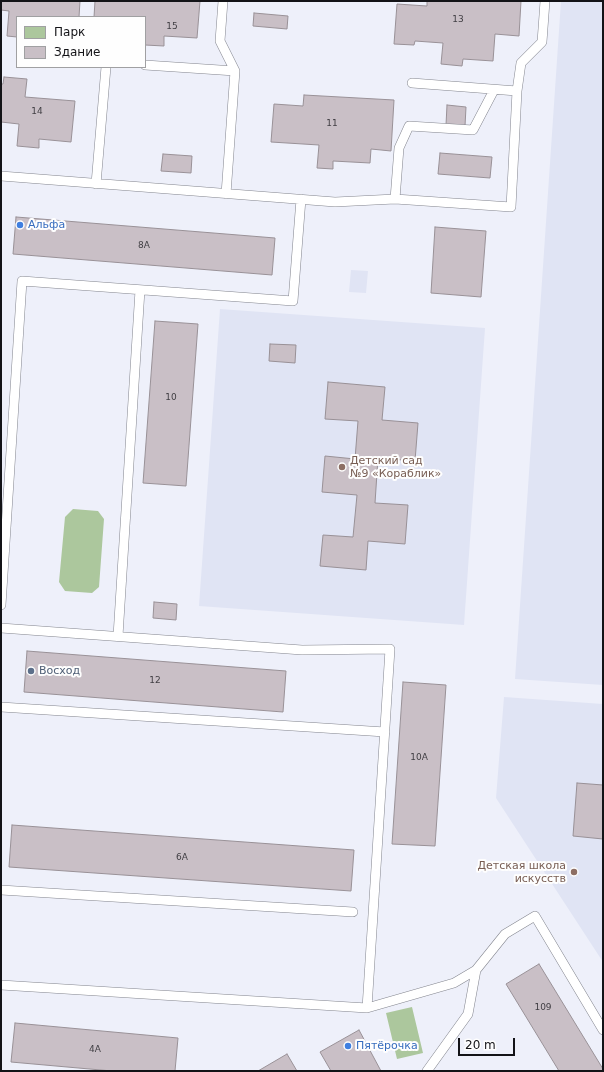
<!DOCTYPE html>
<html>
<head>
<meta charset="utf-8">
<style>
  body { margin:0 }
  #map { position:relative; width:604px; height:1072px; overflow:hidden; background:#eef0fa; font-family:"DejaVu Sans",sans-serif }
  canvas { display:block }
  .frame { position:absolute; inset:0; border:2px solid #131317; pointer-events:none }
  .legend { position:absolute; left:16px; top:16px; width:130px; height:52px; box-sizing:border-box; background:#fefefe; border:1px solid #a0a0a2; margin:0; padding:5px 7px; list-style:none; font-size:12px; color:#131317 }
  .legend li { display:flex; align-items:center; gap:8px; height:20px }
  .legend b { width:20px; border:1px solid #a0a0a2 }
  .scale { position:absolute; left:458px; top:1038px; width:57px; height:18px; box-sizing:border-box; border:2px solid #131317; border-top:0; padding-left:5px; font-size:12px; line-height:14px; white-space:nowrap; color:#131317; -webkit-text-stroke:3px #fefefe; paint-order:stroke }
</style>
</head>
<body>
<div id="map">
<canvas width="604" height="1072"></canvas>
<div class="frame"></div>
<ul class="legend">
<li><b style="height:11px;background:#acc79d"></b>Парк</li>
<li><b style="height:11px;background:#c9bfc6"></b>Здание</li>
</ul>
<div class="scale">20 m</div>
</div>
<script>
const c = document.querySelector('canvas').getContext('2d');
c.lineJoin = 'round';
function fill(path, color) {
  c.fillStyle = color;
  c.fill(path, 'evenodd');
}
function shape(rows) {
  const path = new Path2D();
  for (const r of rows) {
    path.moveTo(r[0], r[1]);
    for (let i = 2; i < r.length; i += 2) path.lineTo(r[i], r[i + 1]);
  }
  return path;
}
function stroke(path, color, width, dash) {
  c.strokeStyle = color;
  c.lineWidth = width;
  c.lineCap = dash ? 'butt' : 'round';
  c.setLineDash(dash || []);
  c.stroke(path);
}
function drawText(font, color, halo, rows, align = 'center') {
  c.font = font + ' "DejaVu Sans",sans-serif';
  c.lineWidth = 4;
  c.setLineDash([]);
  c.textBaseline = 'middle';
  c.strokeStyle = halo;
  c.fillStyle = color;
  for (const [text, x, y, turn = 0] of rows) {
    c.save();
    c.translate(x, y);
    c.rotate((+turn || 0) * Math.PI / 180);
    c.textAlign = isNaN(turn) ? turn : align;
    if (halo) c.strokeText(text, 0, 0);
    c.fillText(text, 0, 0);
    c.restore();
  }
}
fill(shape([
  [561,1,603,1,603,685,515,679],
  [351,270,368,271,366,293,349,292],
  [220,309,485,328,464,625,199,606],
  [504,697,603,704,603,962,496,798]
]), '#e0e4f4');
fill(shape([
  [73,509,98,511,104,519,99,587,92,593,65,591,59,582,65,517],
  [412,1007,423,1053,397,1059,386,1013]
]), '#acc79d');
const building = shape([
  [1,1,80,1,79,17,17,17,17,37,7,36,9,11,1,10,1,1],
  [95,1,200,1,197,38,164,36,164,46,145,45,145,17,94,17,95,1],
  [427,1,521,1,519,36,495,34,493,61,463,59,462,66,441,64,443,43,415,41,414,45,394,44,397,4,427,6,427,1],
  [254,13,288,16,287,29,253,26,254,13],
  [4,77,27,79,25,97,75,101,71,142,39,139,39,148,17,146,19,124,1,122,1,84,3,84,4,77],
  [304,95,394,100,391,151,371,149,370,163,333,161,333,169,317,168,319,145,271,142,274,104,303,106,304,95],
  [447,105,466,107,465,126,446,125,447,105],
  [440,153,492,157,490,178,438,174,440,153],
  [163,154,192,156,191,173,161,171,163,154],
  [16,217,275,238,272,275,13,254,16,217],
  [435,227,486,231,481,297,431,293,435,227],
  [155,321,198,324,186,486,143,483,155,321],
  [270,344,296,345,295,363,269,361,270,344],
  [328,382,385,387,382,420,418,423,415,461,378,458,375,503,408,505,405,544,368,541,366,570,320,566,323,535,353,537,357,495,322,492,325,456,355,459,358,421,325,419,328,382],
  [154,602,177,604,176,620,153,618,154,602],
  [27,651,286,671,283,712,24,692,27,651],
  [403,682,446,685,435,846,392,844,403,682],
  [577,783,603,785,603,839,573,836,577,783],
  [12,825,354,850,351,891,9,867,12,825],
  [539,964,603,1069,603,1071,559,1071,506,984,539,964],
  [15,1023,178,1038,175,1071,112,1071,11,1062,15,1023],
  [359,1030,381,1071,331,1071,320,1052,359,1030],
  [287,1054,297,1071,258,1071,287,1054]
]);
fill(building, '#c9bfc6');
stroke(building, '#999197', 1);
const service = shape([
  [223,1,220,41,235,71,226,194],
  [145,65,235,71],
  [412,83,517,91],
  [1,176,335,202,395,199,511,207,517,91,521,63,542,42,545,1],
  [96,184,106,67],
  [395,199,399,148,409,126,473,130,494,90],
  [1,605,22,281,293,301,301,199],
  [1,628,302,650,390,649,367,1008],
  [118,636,140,290],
  [1,707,385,732],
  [1,890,353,912],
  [1,985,367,1008,454,983,476,970,505,934,535,916,603,1030],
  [427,1071,468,1014,476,970]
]);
stroke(service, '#83858e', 10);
stroke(service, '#fff', 9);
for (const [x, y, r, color] of [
  [20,225,4,"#3f7fe0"],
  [342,467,4,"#8d6e63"],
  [31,671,4,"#5c6f8a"],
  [574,872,4,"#8d6e63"],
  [348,1046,4,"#3f7fe0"]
]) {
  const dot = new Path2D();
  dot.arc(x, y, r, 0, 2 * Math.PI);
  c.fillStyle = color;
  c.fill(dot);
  stroke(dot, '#fefefe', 1.5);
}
drawText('9px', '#403e43', null, [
  ["13",458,20],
  ["15",172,27],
  ["14",37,112],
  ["11",332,124],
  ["8А",144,246],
  ["10",171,398],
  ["12",155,681],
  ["10А",419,758],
  ["6А",182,858],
  ["109",543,1008],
  ["4А",95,1050]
]);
drawText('11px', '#366cbe', '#fefefe', [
  ["Альфа",28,225],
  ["Пятёрочка",356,1046]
], 'left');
drawText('11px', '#785e54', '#fefefe', [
  ["Детский сад",350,461],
  ["№9 «Кораблик»",350,474],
  ["Детская школа",566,866,"right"],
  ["искусств",566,879,"right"]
], 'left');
drawText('11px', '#4e5e75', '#fefefe', [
  ["Восход",39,671]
], 'left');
</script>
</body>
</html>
